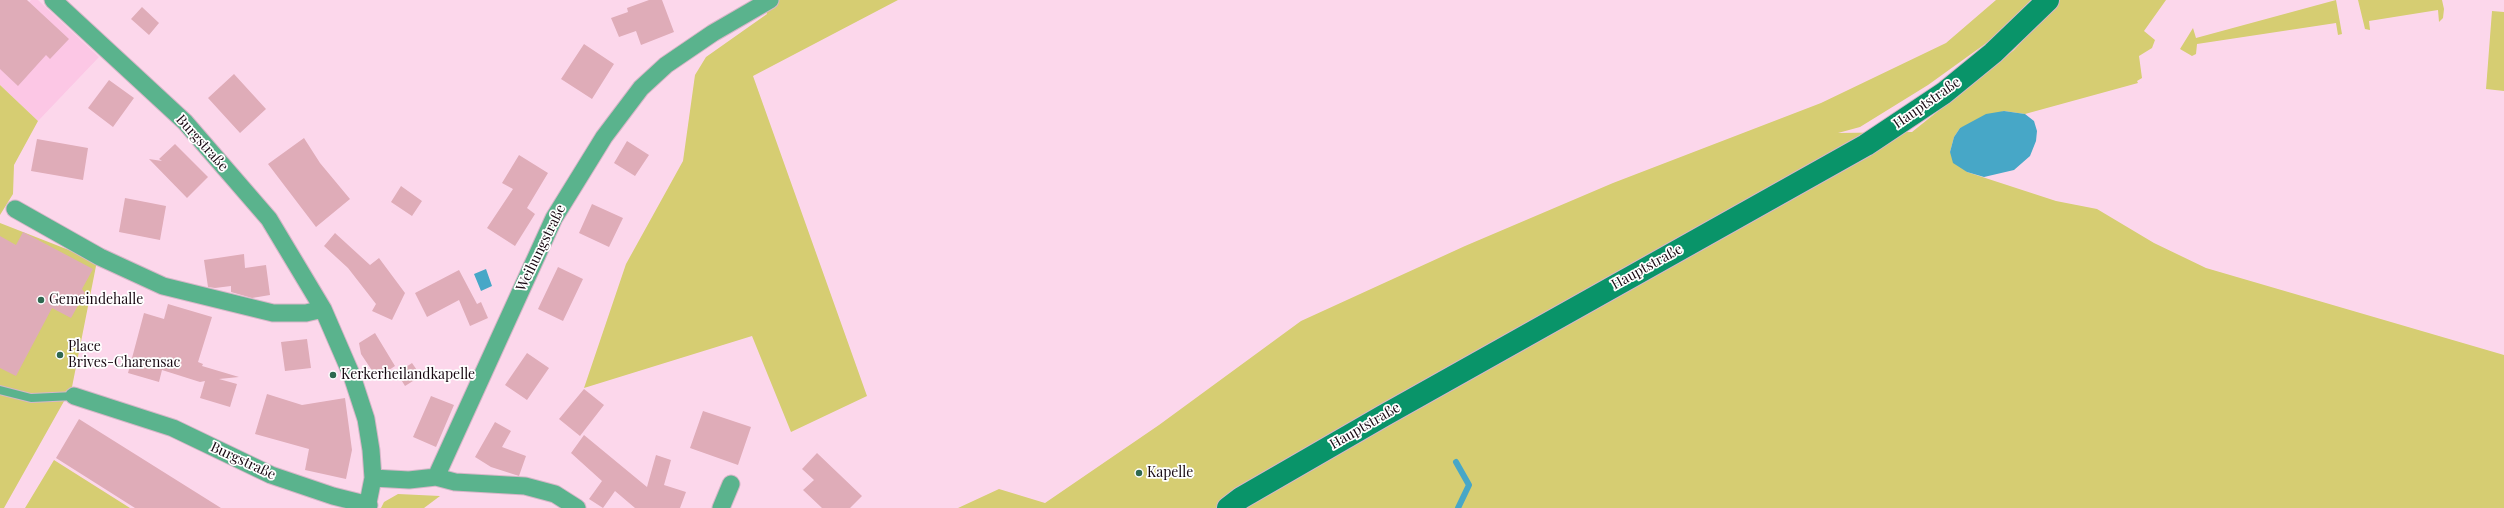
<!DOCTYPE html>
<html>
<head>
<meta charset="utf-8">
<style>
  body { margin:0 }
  canvas { display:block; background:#fcd7eb }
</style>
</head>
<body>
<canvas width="2504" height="508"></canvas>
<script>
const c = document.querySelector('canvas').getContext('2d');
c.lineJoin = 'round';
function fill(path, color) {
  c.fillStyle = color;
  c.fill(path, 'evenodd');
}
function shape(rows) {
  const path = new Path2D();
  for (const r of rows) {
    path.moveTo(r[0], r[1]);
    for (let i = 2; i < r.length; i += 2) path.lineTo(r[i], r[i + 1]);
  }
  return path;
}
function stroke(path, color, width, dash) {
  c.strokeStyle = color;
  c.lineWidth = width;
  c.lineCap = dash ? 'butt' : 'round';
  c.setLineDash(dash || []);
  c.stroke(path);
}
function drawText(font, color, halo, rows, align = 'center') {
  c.font = font + ' "Playfair Display",serif';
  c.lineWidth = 3.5;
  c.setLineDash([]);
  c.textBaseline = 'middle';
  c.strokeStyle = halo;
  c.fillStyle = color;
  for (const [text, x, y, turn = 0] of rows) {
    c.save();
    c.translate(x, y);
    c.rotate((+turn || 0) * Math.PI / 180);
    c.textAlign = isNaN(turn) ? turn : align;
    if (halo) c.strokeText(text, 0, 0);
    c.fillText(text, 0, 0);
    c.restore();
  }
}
fill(shape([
  [31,0,38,0,99,57,38,121,0,85,0,33]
]), '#fcc7e5');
fill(shape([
  [762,0,898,0,753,76,867,396,791,432,752,336,584,388,626,264,683,161,695,75,706,57,767,14],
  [1996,0,2031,0,1992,39,1928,85,1860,127,1838,133,1912,132,2014,50,2060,0,2166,0,2144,31,2155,40,2152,48,2139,56,2142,78,2137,81,2138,83,2025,114,2004,111,1960,128,1954,137,1950,152,1967,172,2056,201,2097,209,2154,243,2206,268,2504,355,2504,508,958,508,999,489,1045,503,1159,425,1301,321,1465,246,1613,183,1821,103,1946,43],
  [2336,0,2342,34,2338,35,2336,23,2197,44,2196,54,2192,56,2180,49,2193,28,2196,38],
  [2358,0,2442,0,2444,9,2443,18,2439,22,2438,10,2369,21,2370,30,2365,29],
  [2492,11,2504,12,2504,91,2486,89],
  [0,85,38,121,14,165,13,194,0,215],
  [0,223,97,261,72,387,4,508,0,508],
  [54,460,130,508,25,508],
  [398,494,440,496,424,508,381,508,384,502]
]), '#d6cd72');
fill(shape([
  [2004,111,2025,114,2034,121,2037,131,2036,141,2030,156,2014,170,1984,177,1967,172,1953,163,1950,152,1954,137,1960,128,1986,114],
  [486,269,492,286,481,291,474,274]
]), '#47a7c7');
stroke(shape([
  [1456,462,1469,485,1458,508]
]), '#47a7c7', 6);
fill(shape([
  [0,0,27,0,69,39,50,59,46,55,18,86,0,69],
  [649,0,662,0,674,32,641,45,636,31,619,37,611,18,628,12,627,8],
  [142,7,159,23,149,35,131,19],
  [584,44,614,64,592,99,561,79],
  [234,74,266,109,240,133,208,98],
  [109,80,134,98,113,127,88,108],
  [304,138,320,163,350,199,316,227,268,164],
  [37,139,88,148,83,180,31,171],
  [627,141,649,155,635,176,614,163],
  [175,144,208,177,187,198,149,159,162,161,159,159],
  [519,155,548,173,527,208,535,214,515,246,487,228,513,189,502,183],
  [401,186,422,201,412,216,391,202],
  [125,198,166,206,160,240,119,232],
  [592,204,623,218,609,247,579,233],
  [23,232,93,269,82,289,85,293,71,318,52,308,16,376,0,368,0,236,16,245],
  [335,233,370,265,379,258,405,293,392,320,372,311,376,304,348,268,324,246],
  [244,254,245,268,266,265,270,295,252,298,231,292,231,286,215,288,208,287,204,260],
  [558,267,583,279,563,321,538,309],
  [459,270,477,304,481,302,488,318,470,326,459,300,427,317,415,293],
  [168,304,212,317,198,362,203,364,202,366,239,377,219,379,237,384,230,407,200,398,205,381,200,382,162,370,159,382,128,373,144,313,164,319],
  [375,333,395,366,377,378,361,354,359,343],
  [307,339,311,368,285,371,281,342],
  [527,353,549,368,527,400,505,385],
  [412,363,421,376,405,386,397,373],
  [584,389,604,405,580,436,559,419],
  [267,394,302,405,345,398,352,450,346,479,305,470,309,449,255,434],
  [431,396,454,405,436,447,413,437],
  [703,411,751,427,738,465,690,448],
  [79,419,221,508,135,508,56,458],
  [495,422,511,431,502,447,526,456,519,476,491,467,475,457],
  [584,435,647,487,656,455,671,460,664,485,686,492,680,508,635,508,615,491,603,508,589,499,602,481,571,453],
  [817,453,862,496,850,508,822,508,803,490,814,480,802,469]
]), '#dfacb8');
const service = shape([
  [0,390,31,398,74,396]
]);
const minor = shape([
  [53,0,185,122,269,219,323,309,352,376,366,419,371,450,373,478,367,508],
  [15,209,100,257,163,286,273,313,306,313,323,309],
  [74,396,173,428,271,475,333,496,369,505],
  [436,477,455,482,525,486,555,494,577,508],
  [373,478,409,480,436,477,554,218,604,137,641,88,666,65,713,33,770,0],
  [721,508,731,484]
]);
const secondary = shape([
  [1228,508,1241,498,1383,416,1866,145,1944,93,1993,53,2048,0]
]);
stroke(service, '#d7b6c8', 10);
stroke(minor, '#d7b6c8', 19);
stroke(secondary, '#d7b6c8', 24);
stroke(service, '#5ab38d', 8);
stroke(minor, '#5ab38d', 17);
stroke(secondary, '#099469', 22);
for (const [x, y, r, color] of [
  [41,300,4,"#2f6850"],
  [60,355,4,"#2f6850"],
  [333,375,4,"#2f6850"],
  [1139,473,4,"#2f6850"]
]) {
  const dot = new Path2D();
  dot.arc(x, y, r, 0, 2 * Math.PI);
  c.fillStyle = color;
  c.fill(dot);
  stroke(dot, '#fff', 1.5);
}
drawText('14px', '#170811', '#fff', [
  ["Hauptstraße",1927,103,-35],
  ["Burgstraße",202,143,48],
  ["Weihungstraße",541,248,-64],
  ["Hauptstraße",1647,267,-29],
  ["Hauptstraße",1365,426,-30],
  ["Burgstraße",243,461,25]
]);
drawText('14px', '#170811', '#fff', [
  ["Gemeindehalle",49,300],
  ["Place",68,347],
  ["Brives-Charensac",68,363],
  ["Kerkerheilandkapelle",341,375],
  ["Kapelle",1147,473]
], 'left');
</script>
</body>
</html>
